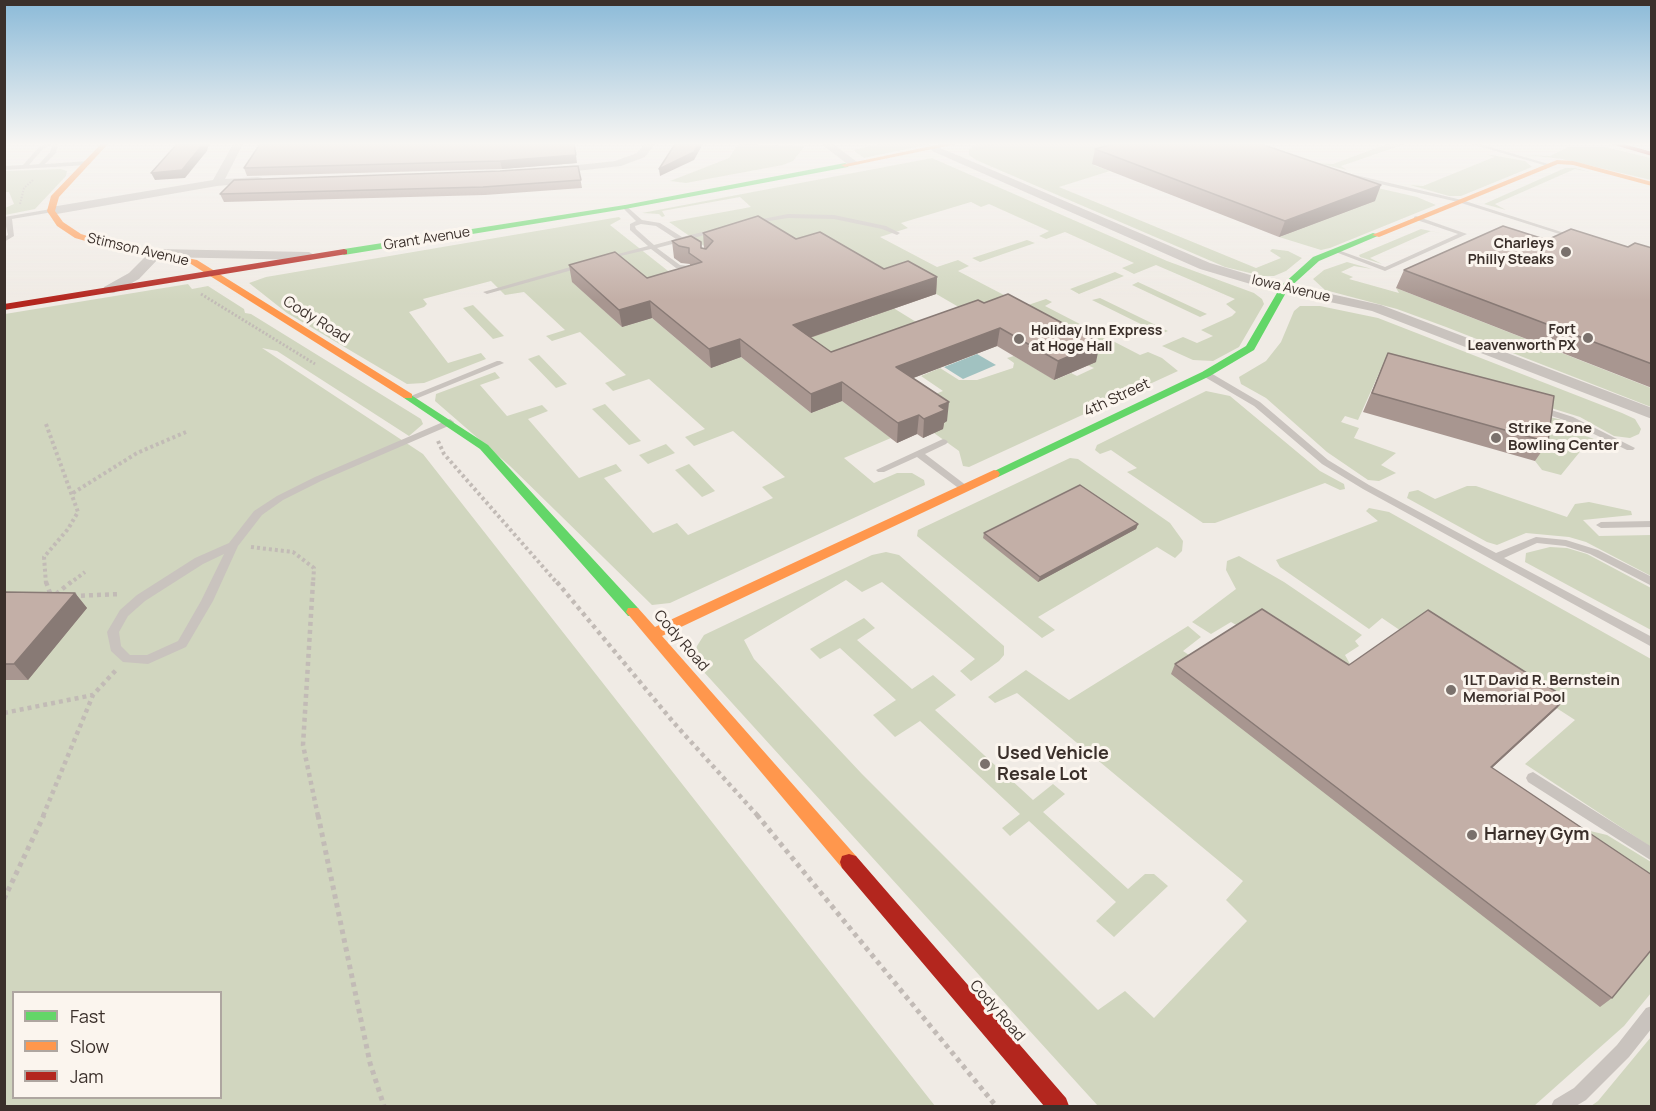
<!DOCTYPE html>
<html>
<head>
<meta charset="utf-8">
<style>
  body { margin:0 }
  #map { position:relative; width:1656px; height:1111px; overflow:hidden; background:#f0ebe5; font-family:Manrope,sans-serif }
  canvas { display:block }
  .frame { position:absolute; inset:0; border:6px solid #3b302b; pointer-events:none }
  .legend { position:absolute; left:12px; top:991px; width:210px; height:108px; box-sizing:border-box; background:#fbf5ee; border:2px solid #aea6a0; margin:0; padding:8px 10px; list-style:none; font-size:18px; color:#3b302b }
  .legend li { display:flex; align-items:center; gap:12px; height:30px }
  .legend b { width:30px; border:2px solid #aea6a0 }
</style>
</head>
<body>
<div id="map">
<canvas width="1656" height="1111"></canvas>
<div class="frame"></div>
<ul class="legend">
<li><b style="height:8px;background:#63d668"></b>Fast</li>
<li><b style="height:8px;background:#ff974d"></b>Slow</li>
<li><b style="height:8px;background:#b3261e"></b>Jam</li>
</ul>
</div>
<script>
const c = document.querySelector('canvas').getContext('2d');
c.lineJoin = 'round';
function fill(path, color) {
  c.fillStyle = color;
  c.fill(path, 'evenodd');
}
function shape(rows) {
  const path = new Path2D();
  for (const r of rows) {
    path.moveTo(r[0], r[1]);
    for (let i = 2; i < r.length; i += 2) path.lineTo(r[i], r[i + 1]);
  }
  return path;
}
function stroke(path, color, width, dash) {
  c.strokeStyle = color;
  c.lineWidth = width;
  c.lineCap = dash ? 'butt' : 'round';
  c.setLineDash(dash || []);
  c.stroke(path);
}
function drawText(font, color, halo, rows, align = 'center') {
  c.font = font + ' Manrope,sans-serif';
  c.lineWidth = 6;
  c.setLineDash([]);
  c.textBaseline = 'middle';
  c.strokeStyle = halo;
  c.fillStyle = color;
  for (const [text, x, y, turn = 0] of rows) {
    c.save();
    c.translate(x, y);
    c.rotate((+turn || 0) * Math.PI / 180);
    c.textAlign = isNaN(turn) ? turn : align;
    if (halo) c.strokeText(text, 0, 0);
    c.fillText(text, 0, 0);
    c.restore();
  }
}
fill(shape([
  [738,144,805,146,793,161,783,165,686,183,670,181,729,158],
  [880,144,931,144,864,158,853,150],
  [977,144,1161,144,1093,165,1110,171,1059,187,1256,268,1281,258,1270,251,1272,249,1288,251,1302,258,1286,271,1274,276,1262,276,1225,267,976,160,969,155,969,149],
  [1387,144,1405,144,1341,166,1347,170,1317,163,1333,164],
  [1568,147,1605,147,1651,158,1651,180,1562,159,1526,155,1550,156],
  [1486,154,1525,161,1532,167,1461,196,1449,196,1410,185,1423,186,1494,157],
  [932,158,1167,261,1254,293,1262,299,1264,304,1239,347,1213,361,1193,360,1162,346,1183,337,1197,343,1213,336,1201,330,1232,316,1236,312,1226,304,1235,299,1156,265,1134,274,1122,268,1134,263,1065,232,1046,239,1039,236,1049,231,989,204,981,207,971,202,901,223,908,228,880,237,937,267,958,260,969,266,958,271,1025,306,1046,299,1052,302,1045,306,1140,355,1148,352,1162,358,1178,371,969,467,963,466,959,451,934,433,918,401,943,391,921,376,940,368,959,380,977,380,1013,368,1014,363,1007,358,1014,356,1055,380,1071,373,1077,376,1094,368,981,320,926,288,929,287,918,280,735,267,669,222,751,207,740,197,662,211,665,216,662,217,659,214,642,213],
  [1565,168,1575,168,1590,172,1575,169,1495,204,1506,210,1484,204],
  [61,169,67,171,66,176,35,209,5,215,5,208,14,204,9,192,5,192,5,171],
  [1343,180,1417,197,1436,205,1330,248,1321,250,1279,237,1374,201],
  [619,217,621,219,610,225,682,282,573,282,622,327,652,318,711,368,741,357,811,413,842,401,891,438,844,458,874,483,897,473,912,473,924,480,925,485,670,603,652,605,510,466,435,401,436,394,495,372,500,378,480,385,507,416,542,405,548,411,528,419,579,478,616,464,622,471,604,478,653,533,677,523,688,535,773,498,762,487,785,477,733,431,694,446,685,437,705,429,649,379,613,391,605,383,626,375,580,332,552,341,546,336,565,330,524,292,505,295,491,281,423,299,427,304,424,307,409,312,448,363,481,353,486,359,424,383,407,384,287,313,249,283,266,277],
  [1421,229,1449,235,1431,231,1370,258,1382,264,1360,257,1359,255],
  [1027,240,1035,243,980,262,972,258],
  [1347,262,1372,269,1354,266,1341,272,1353,277,1349,279,1399,293,1396,288,1651,388,1651,407,1446,327,1397,309,1325,290,1313,279,1324,270],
  [1115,272,1124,276,1079,294,1070,289],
  [1138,282,1207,314,1200,317,1132,285],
  [188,284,192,289,208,286,244,309,245,313,251,314,421,419,423,424,409,436,277,351,262,348,423,454,935,1106,5,1106,5,314],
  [14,992,220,992,220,1098,14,1098],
  [1100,298,1168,331,1161,334,1092,300],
  [882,301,934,333,855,362,794,343,874,316],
  [473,305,504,336,493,339,463,308],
  [1300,306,1320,306,1378,318,1622,413,1635,419,1641,429,1639,434,1630,438,1614,436,1580,417,1522,399,1380,371,1358,420,1345,416,1341,422,1359,428,1354,438,1396,453,1381,465,1396,473,1379,481,1368,480,1327,452,1266,398,1241,384,1239,377,1266,361,1281,342,1294,311],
  [539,355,567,384,556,388,528,359],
  [1206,391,1230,396,1320,471,1344,484,1345,489,1340,490,1325,483,1215,523,1203,523,1127,472,1137,468,1111,450,1100,454,1095,450,1097,445],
  [605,404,641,441,629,445,592,409],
  [1542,415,1570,422,1566,429,1608,444,1604,452,1583,448,1561,475,1542,470,1535,461],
  [666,444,675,453,648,464,639,455],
  [1070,458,1078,459,1170,523,1183,541,1182,551,1175,558,1157,547,1038,617,1055,630,1042,638,917,536,918,530],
  [689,464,715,491,702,497,675,470],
  [1467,486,1476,486,1567,517,1575,504,1589,502,1631,511,1632,515,1583,520,1599,536,1651,535,1651,576,1586,542,1569,537,1526,533,1497,545,1487,542,1407,498,1409,492,1418,490,1435,499],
  [1369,508,1389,512,1651,659,1651,847,1525,764,1575,720,1422,621,1404,633,1382,618,1369,629,1280,567,1276,560,1378,521,1366,511],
  [1550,547,1567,548,1587,554,1651,588,1651,630,1525,562,1526,553],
  [886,552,899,555,1004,646,1004,655,999,661,971,681,960,671,975,659,882,582,862,592,846,580,744,640,754,659,862,774,1098,1010,1125,991,1154,1018,1247,921,1226,900,1243,881,1017,693,995,703,988,697,1026,670,1069,700,1188,626,1201,637,1183,651,1195,659,1651,942,1651,993,1624,1026,1534,1106,1098,1106,693,660,697,646,704,635,872,555],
  [1239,556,1284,582,1362,635,1355,641,1359,646,1345,655,1350,664,1348,667,1268,612,1243,629,1231,622,1211,634,1192,622,1236,589,1226,570,1227,561],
  [864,618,875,628,857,640,912,689,933,675,956,695,935,710,1033,800,1053,784,1065,794,1043,812,1128,889,1145,874,1154,874,1168,886,1114,937,1096,921,1116,902,1029,821,1010,836,1002,828,1020,814,920,721,895,737,873,715,896,700,840,648,820,659,810,649],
  [1523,789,1586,830,1607,835,1651,862,1651,884],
  [1651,1037,1651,1106,1591,1106,1598,1101]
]), '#d1d6bf');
fill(shape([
  [977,354,996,365,963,379,944,367]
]), '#a1c2c1');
stroke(shape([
  [976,149,996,144],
  [20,204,24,188,33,180]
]), '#c2bbb6', 2, [1.5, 1.5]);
stroke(shape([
  [201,294,315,364]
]), '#c2bbb6', 3, [2, 2]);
stroke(shape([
  [46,424,78,512,68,529,44,557,46,584],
  [438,441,444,454,558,584],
  [73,493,137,453,186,432],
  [251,547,293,552,314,568,313,584],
  [69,584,85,572]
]), '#c2bbb6', 4, [3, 3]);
stroke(shape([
  [46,582,50,593,54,594],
  [313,582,303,745,318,816],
  [557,582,674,723,758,816],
  [56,594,71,582],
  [73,596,120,594],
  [4,713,93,695],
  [43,816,93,695,116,670]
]), '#c2bbb6', 4.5, [4, 4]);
stroke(shape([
  [318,815,370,1063,384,1106],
  [757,815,996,1106],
  [4,899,44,815]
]), '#c2bbb6', 5, [4.5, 4.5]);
fill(shape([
  [45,144,52,144,43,149,29,165,39,164,50,152,53,144,58,144,56,153,45,164,88,161,91,163,88,165,4,170,4,166,23,165,39,147,45,144],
  [1471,144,1480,144,1552,165,1547,166,1471,144],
  [1343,172,1462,200,1577,237,1572,238,1458,202,1341,175,1340,174,1343,172],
  [625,205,642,220,660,223,682,237,715,229,718,231,687,240,687,243,680,242,657,248,680,265,689,266,689,268,676,268,651,249,603,260,603,258,648,246,630,230,630,224,636,221,622,207,625,205],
  [641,224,656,226,676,239,654,245,636,229,635,226,641,224],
  [51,209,53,210,53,212,12,219,14,236,4,242,4,237,8,235,4,217,51,209],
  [788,214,834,215,886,226,900,233,897,235,882,229,834,219,788,218,750,224,747,222,788,214],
  [1416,216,1467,234,1385,271,1333,251,1338,250,1385,267,1458,234,1414,219,1414,217,1416,216],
  [581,264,584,266,583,267,487,294,483,292,581,264],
  [497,361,500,361,504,363,413,400,407,400,406,398,497,361],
  [1203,372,1209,372,1260,402,1328,460,1369,485,1496,553,1536,537,1566,540,1598,550,1652,577,1652,586,1590,554,1565,546,1537,543,1504,558,1652,637,1652,647,1363,489,1322,464,1254,406,1203,376,1203,372],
  [1539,406,1573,417,1635,448,1633,450,1627,450,1567,421,1536,411,1535,409,1539,406],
  [450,419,454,422,453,424,321,481,283,500,262,515,238,546,213,601,186,647,148,664,123,662,111,651,107,632,120,610,137,595,195,558,229,543,254,511,277,496,315,477,450,419],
  [224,554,201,601,178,641,147,655,130,655,121,646,119,632,128,616,145,601,203,564,224,554],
  [943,439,946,440,948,442,946,444,925,454,967,486,969,488,967,490,961,490,917,457,884,472,878,472,876,470,943,439],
  [1652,521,1652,527,1601,528,1596,525,1601,522,1652,521],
  [1533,772,1652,847,1652,861,1528,782,1526,778,1528,774,1533,772],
  [1652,1006,1652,1028,1629,1057,1586,1100,1576,1106,1551,1106,1554,1100,1574,1088,1617,1045,1646,1008,1652,1006]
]), '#c9c3be');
fill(shape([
  [233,144,243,144,225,179,258,177,262,178,262,182,217,186,51,215,45,211,51,207,213,180,233,144],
  [644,144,655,144,645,157,621,166,550,174,544,171,550,168,615,161,637,153,644,144],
  [821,144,833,144,860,164,850,166,821,144],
  [936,146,1210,263,1267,280,1381,305,1652,408,1652,419,1372,311,1264,288,1200,269,932,151,931,149,936,146],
  [157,249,309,252,316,256,309,260,160,257,139,279,114,293,104,293,104,287,129,273,152,250,157,249]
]), '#c9c3be');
fill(shape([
  [845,163,849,165,848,167,625,209,344,255,340,252,344,249,625,205,845,163],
  [1373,233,1380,235,1319,261,1288,289,1254,350,1210,376,998,477,990,477,988,474,1202,372,1246,346,1281,286,1313,257,1373,233],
  [408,393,488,445,638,608,640,612,638,616,628,616,480,449,404,398,403,396,408,393]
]), '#63d668');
fill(shape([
  [101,144,108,144,59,197,55,211,63,222,81,234,107,242,197,260,412,394,412,398,404,398,191,264,103,246,75,238,57,226,47,211,51,196,101,144],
  [941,144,957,144,845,167,841,165,941,144],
  [1557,160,1573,161,1652,182,1652,186,1573,165,1558,164,1379,237,1372,235,1557,160],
  [994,470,998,471,1000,474,998,477,662,636,856,856,858,862,856,868,849,870,842,868,626,612,628,608,638,608,655,627,994,470]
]), '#ff974d');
fill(shape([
  [1611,144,1624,144,1652,152,1652,156,1611,144],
  [344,249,347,250,347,254,4,310,4,304,344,249],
  [849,854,856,856,1066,1098,1069,1106,1044,1106,842,868,840,862,842,856,849,854]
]), '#b3261e');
fill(shape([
  [260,144,577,163,502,169,247,176,244,168],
  [1095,149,1375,201,1279,237,1092,164],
  [578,166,582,188,485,195,224,202,220,194],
  [703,233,796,239,884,269,937,277,936,294,810,338,831,352,978,300,1096,362,1054,380,997,346,913,378,947,421,944,423,943,429,923,438,917,434,897,443,842,401,811,413,741,357,711,368,652,318,622,327,572,282,569,265,647,278,690,266,690,264,681,263,674,258,672,241,704,248],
  [1547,240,1652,248,1652,388,1396,288,1404,270],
  [1388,353,1548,442,1535,461,1363,412],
  [1138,524,1136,529,1038,582,983,538,984,533],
  [4,592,75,593,87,608,28,680,4,680],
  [1175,664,1349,665,1566,698,1557,708,1492,768,1612,998,1600,1007,1171,674]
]), '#a89690');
fill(shape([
  [203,144,209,144,207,151,185,178,155,180,151,173],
  [698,144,703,144,694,160,660,176,659,169],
  [576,155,577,163,502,169,500,161],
  [1381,185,1375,201,1279,237,1285,221],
  [937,277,936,294,794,343,793,325],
  [650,301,652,318,622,327,619,310],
  [1000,328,997,346,895,385,896,367],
  [740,339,741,357,711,368,709,349],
  [1100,343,1096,362,1054,380,1058,361],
  [842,382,842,401,811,413,811,394],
  [949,402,947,421,944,423,943,429,923,438,924,419,939,406],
  [919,415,917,434,897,443,898,423],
  [1138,524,1136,529,1038,582,1040,577],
  [75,593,87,608,28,680,14,664],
  [1566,698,1557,708,1482,777,1491,767]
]), '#887a75');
const building = shape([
  [177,144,203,144,182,170,151,173,177,144],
  [260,144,574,144,576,155,500,161,244,168,260,144],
  [675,144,698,144,694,152,659,169,675,144],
  [1113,144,1261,144,1381,185,1285,221,1095,149,1113,144],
  [578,166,581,180,483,187,220,194,234,180,500,171,578,166],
  [758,216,796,239,820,232,884,269,908,261,937,277,793,325,831,352,978,300,984,303,1008,294,1100,343,1058,361,1000,328,896,367,949,402,939,406,945,410,924,419,919,415,898,423,842,382,811,394,740,339,709,349,650,301,619,310,569,265,615,252,647,278,702,262,689,253,689,248,679,246,672,241,691,236,701,242,701,248,706,249,713,241,703,233,758,216],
  [1503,226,1547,240,1571,229,1628,247,1635,243,1652,248,1652,364,1404,270,1503,226],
  [1388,353,1554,396,1548,442,1372,393,1388,353],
  [1080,485,1138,524,1040,577,984,533,1080,485],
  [4,592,75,593,14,664,4,664,4,592],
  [1262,609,1349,665,1428,610,1566,698,1491,767,1652,875,1652,949,1612,998,1175,664,1262,609]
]);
fill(building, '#c3afa7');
stroke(building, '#887a75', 1.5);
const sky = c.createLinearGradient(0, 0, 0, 300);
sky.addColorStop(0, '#8bbad8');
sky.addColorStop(0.48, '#f8f6f3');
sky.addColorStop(1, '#f8f6f300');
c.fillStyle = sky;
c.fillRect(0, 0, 1656, 300);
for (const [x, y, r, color] of [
  [1566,252,6,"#7a716c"],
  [1588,338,6,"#7a716c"],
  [1019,339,6,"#7a716c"],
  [1496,438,6,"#7a716c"],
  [1451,690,6,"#7a716c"],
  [985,764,6,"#7a716c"],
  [1472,835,6,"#7a716c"]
]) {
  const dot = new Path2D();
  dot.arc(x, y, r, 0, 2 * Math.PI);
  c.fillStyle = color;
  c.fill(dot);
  stroke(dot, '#fbf5ee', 2);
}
drawText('14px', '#3b302b', '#fbf5ee', [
  ["Grant Avenue",427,239,-9],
  ["Stimson Avenue",138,250,13],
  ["Iowa Avenue",1291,289,13]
]);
drawText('bold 14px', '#3b302b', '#fbf5ee', [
  ["Charleys",1554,244],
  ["Philly Steaks",1554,260],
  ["Fort",1576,330],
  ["Leavenworth PX",1576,346],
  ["Holiday Inn Express",1031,331,"left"],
  ["at Hoge Hall",1031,347,"left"]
], 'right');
drawText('15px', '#3b302b', '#fbf5ee', [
  ["Cody Road",316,320,32],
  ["4th Street",1117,398,-25],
  ["Cody Road",681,641,49],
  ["Cody Road",997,1011,49]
]);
drawText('bold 15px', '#3b302b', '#fbf5ee', [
  ["Strike Zone",1508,429],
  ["Bowling Center",1508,446],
  ["1LT David R. Bernstein",1463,681],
  ["Memorial Pool",1463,698]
], 'left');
drawText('bold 18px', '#3b302b', '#fbf5ee', [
  ["Used Vehicle",997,754],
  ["Resale Lot",997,775],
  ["Harney Gym",1484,835]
], 'left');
</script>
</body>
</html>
